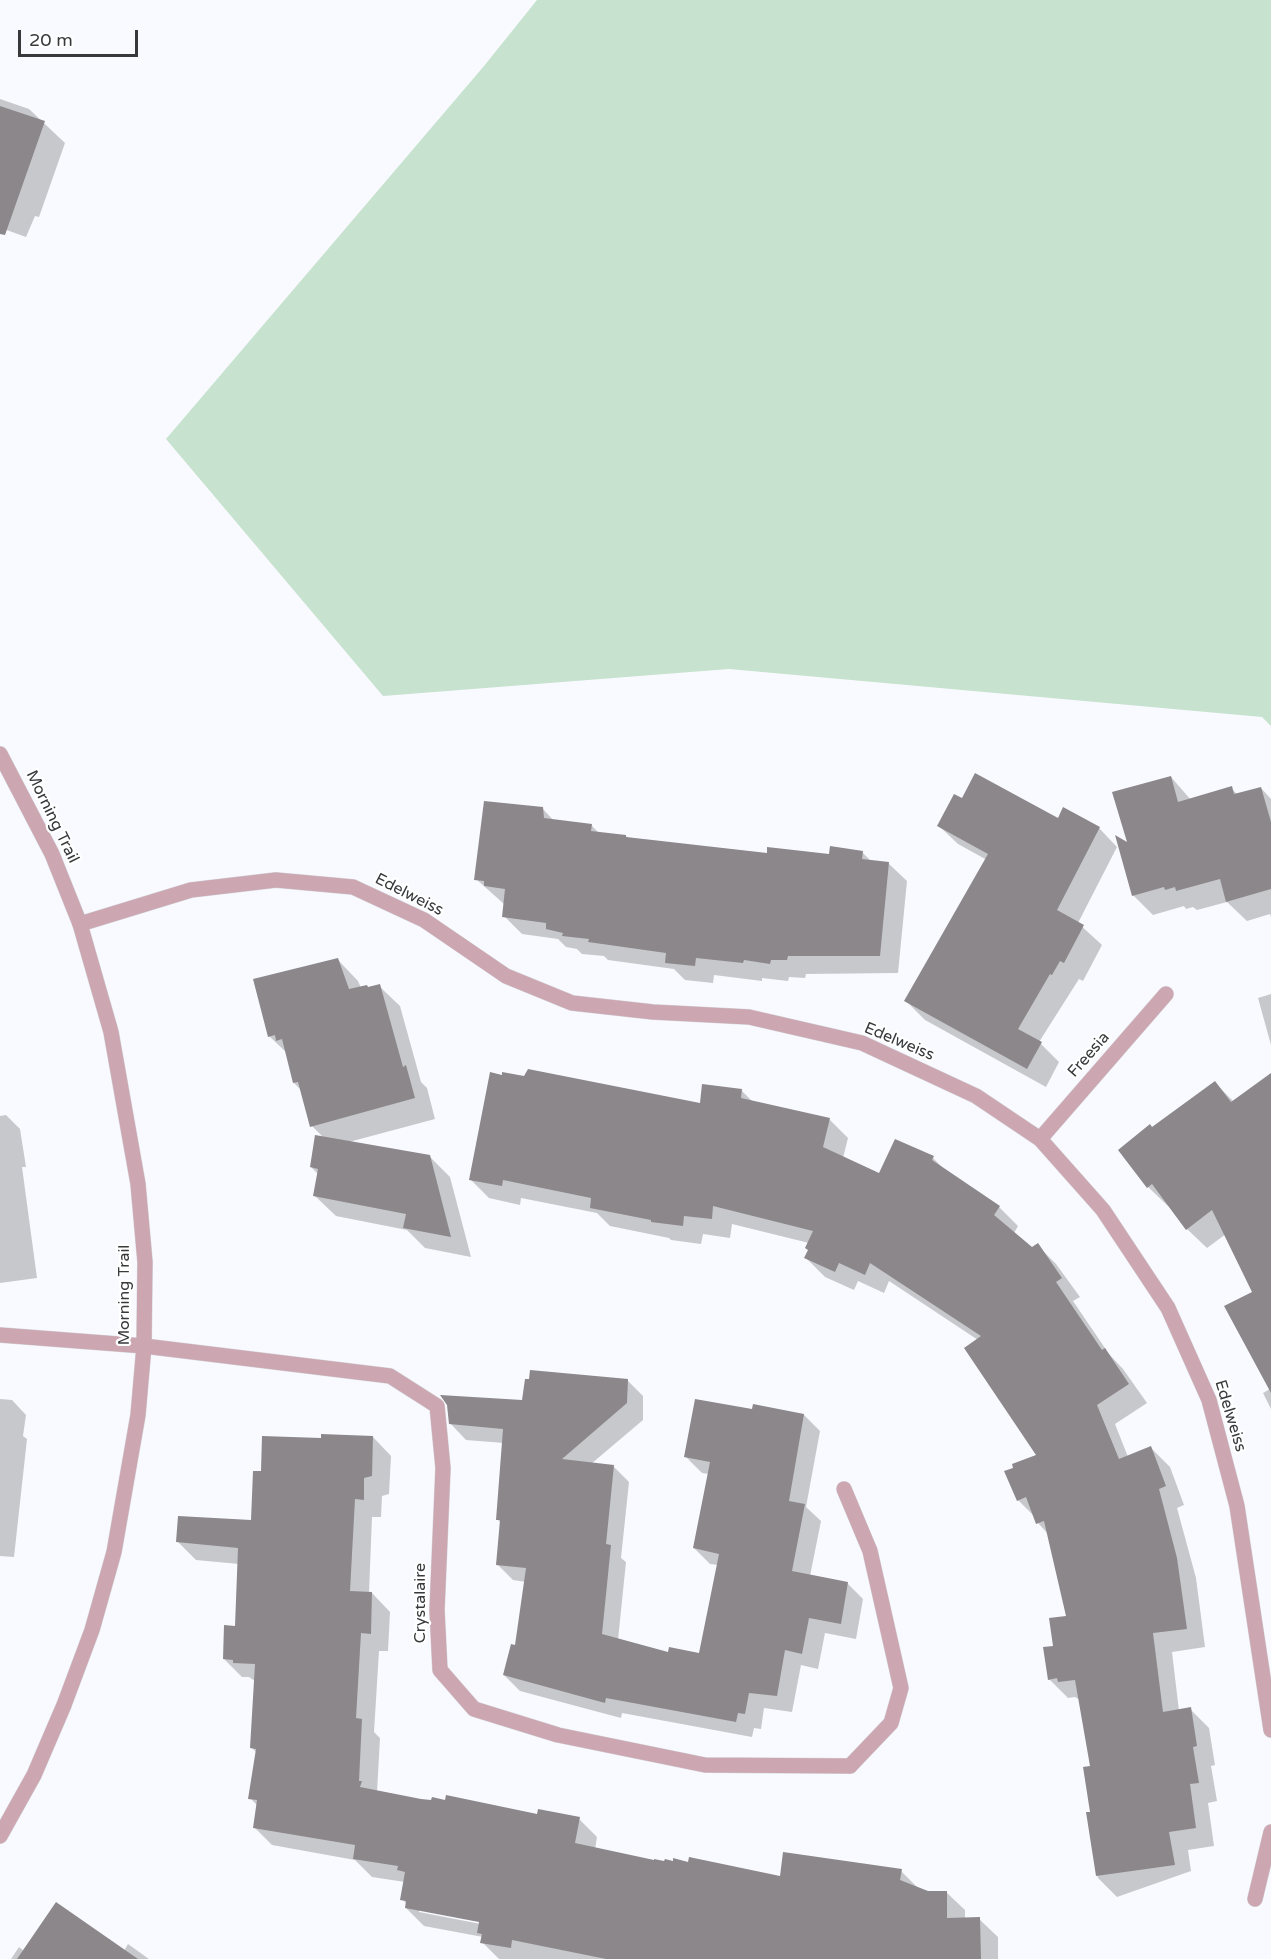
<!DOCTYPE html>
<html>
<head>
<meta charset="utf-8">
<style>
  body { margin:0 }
  #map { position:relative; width:1271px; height:1959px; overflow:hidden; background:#f9faff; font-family:"Varela Round",sans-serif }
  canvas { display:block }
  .scale { position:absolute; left:18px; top:30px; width:120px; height:27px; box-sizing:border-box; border:3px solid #38393b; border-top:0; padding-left:8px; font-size:18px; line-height:21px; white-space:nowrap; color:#38393b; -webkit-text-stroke:4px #fff; paint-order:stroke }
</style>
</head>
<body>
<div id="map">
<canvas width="1271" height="1959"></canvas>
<div class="scale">20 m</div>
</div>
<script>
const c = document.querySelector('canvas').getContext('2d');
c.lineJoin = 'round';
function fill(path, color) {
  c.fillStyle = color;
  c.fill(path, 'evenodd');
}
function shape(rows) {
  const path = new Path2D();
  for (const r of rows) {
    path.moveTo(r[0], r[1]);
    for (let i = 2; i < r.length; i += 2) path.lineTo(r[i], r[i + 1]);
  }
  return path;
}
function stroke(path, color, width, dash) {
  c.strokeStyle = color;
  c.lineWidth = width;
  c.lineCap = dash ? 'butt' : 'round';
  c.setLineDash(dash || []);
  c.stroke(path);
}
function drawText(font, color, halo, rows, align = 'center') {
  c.font = font + ' "Varela Round",sans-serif';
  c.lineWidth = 4.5;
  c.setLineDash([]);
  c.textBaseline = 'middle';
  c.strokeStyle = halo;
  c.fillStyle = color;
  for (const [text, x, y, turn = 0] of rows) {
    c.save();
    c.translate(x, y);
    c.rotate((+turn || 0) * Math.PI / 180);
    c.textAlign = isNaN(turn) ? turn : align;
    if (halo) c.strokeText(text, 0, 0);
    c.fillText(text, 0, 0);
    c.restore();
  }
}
fill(shape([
  [537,0,1271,0,1271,726,1262,717,729,669,383,696,166,439,484,66]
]), '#c7e2ce');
fill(shape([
  [0,99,29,109,65,143,39,217,35,216,26,237,1,228,0,230],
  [1171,777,1191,800,1231,788,1238,795,1261,788,1271,799,1271,917,1270,914,1247,921,1227,902,1197,910,1193,907,1186,909,1184,906,1153,915,1133,895,1129,845],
  [962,800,1099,828,1117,847,1078,923,1102,945,1083,981,1079,979,1039,1042,1059,1062,1046,1087,925,1020,906,1001,987,860,958,844,939,826],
  [543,809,554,821,591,825,599,833,626,836,628,838,768,855,830,856,862,852,871,861,888,863,907,881,898,973,806,974,805,978,789,977,788,981,762,978,762,981,714,975,713,983,685,980,674,969,608,960,604,956,582,954,577,949,566,947,558,939,522,934,504,916,504,904,476,879],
  [338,960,358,981,361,988,379,986,400,1006,421,1082,427,1088,435,1119,349,1142,429,1156,450,1177,471,1257,425,1248,407,1230,336,1216,315,1196,318,1174,311,1167,323,1137,312,1126,302,1091,294,1083,287,1053,269,1036],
  [1271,994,1271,1045,1258,998],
  [1271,1075,1271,1214,1230,1231,1207,1248,1187,1229,1169,1205,1168,1206,1148,1187,1152,1129,1215,1083,1234,1102],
  [741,1090,753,1102,829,1119,848,1138,843,1158,880,1175,933,1158,946,1171,999,1207,1018,1226,1014,1233,1032,1248,1037,1245,1056,1264,1080,1297,1073,1301,1109,1354,1123,1369,1147,1403,1115,1424,1128,1457,1151,1448,1170,1467,1184,1505,1177,1508,1196,1578,1205,1647,1172,1652,1179,1711,1190,1709,1209,1728,1215,1765,1211,1766,1217,1801,1208,1803,1214,1846,1188,1850,1191,1871,1117,1897,1098,1878,1087,1814,1092,1813,1092,1767,1080,1700,1075,1697,1068,1698,1049,1679,1054,1647,1068,1617,1048,1534,1038,1523,1035,1517,1018,1500,1038,1456,978,1340,889,1281,884,1293,858,1281,854,1290,825,1277,806,1258,809,1250,809,1243,732,1224,730,1238,703,1234,701,1244,671,1240,669,1238,610,1226,597,1213,521,1198,520,1205,489,1198,470,1179,701,1105],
  [6,1115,20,1129,26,1167,22,1167,37,1278,0,1283,0,1116],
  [1271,1245,1271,1409,1263,1393,1270,1389,1254,1292],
  [627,1380,643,1396,643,1420,591,1464,613,1466,629,1482,621,1558,626,1562,618,1640,669,1654,700,1654,718,1565,710,1564,694,1548,709,1474,702,1473,686,1457,753,1411,804,1415,820,1431,806,1507,821,1521,810,1576,847,1583,863,1599,856,1639,825,1633,818,1669,801,1665,792,1712,764,1708,761,1729,754,1728,752,1737,622,1713,621,1718,520,1691,504,1675,517,1647,526,1582,513,1580,497,1564,501,1523,497,1519,504,1443,466,1440,450,1423,524,1402],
  [0,1399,12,1400,26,1415,23,1436,27,1439,14,1557,0,1556],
  [373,1437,391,1456,389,1494,382,1496,381,1517,372,1517,369,1593,372,1593,390,1612,388,1651,379,1651,374,1732,380,1738,377,1792,421,1800,539,1816,579,1819,597,1837,595,1849,655,1862,781,1878,901,1871,919,1889,928,1892,946,1892,965,1910,965,1919,979,1919,998,1937,998,1959,499,1959,482,1942,483,1937,424,1926,406,1908,407,1904,402,1899,405,1882,372,1877,355,1860,272,1845,254,1827,258,1806,250,1798,257,1753,251,1747,255,1681,249,1677,242,1677,224,1659,236,1627,239,1564,196,1560,177,1541,252,1521,263,1473,322,1440],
  [419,1909,487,1922,486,1925,419,1912],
  [128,1944,149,1959,11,1959,19,1947,24,1951,124,1951]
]), '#0003');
fill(shape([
  [0,106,45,121,5,235,0,234],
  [975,773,1058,818,1063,807,1100,827,1057,910,1084,925,1064,963,1060,961,1052,975,1050,974,1018,1029,1042,1042,1027,1069,904,1001,988,854,937,826,954,794,962,798],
  [1171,776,1178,802,1232,786,1234,794,1261,787,1271,822,1271,889,1226,902,1220,879,1176,891,1175,887,1165,890,1164,887,1132,896,1115,835,1127,842,1112,792],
  [484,801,543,807,544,818,592,824,591,831,626,835,626,837,767,853,767,847,829,854,830,846,863,851,862,859,889,862,880,956,788,956,787,960,771,960,770,964,744,960,743,963,696,958,695,966,665,963,666,953,588,942,589,939,562,936,563,933,546,929,546,923,502,917,505,889,484,886,484,881,474,880],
  [338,958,349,989,367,985,368,987,380,984,403,1067,406,1065,415,1098,310,1127,298,1082,293,1083,282,1039,276,1041,275,1035,268,1037,253,979],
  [528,1069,700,1103,702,1084,742,1089,741,1098,830,1118,823,1147,879,1173,895,1139,934,1156,932,1160,1000,1206,994,1215,1032,1247,1038,1243,1062,1278,1056,1282,1102,1350,1105,1348,1129,1384,1097,1405,1119,1459,1151,1446,1166,1486,1159,1489,1177,1558,1187,1629,1153,1633,1163,1712,1191,1707,1197,1746,1193,1747,1199,1783,1190,1784,1196,1828,1169,1832,1175,1865,1096,1876,1086,1812,1090,1812,1083,1767,1090,1766,1075,1680,1058,1682,1057,1678,1048,1680,1043,1647,1053,1646,1049,1618,1066,1616,1044,1521,1036,1524,1026,1497,1017,1501,1004,1471,1013,1468,1012,1464,1036,1455,964,1348,981,1336,870,1263,865,1275,839,1263,835,1272,804,1258,808,1250,805,1248,813,1231,713,1206,712,1219,684,1216,683,1226,651,1222,651,1220,590,1208,591,1198,503,1180,502,1186,469,1180,490,1072,502,1075,502,1072,524,1076],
  [1271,1073,1271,1393,1224,1306,1252,1292,1212,1210,1186,1230,1152,1184,1147,1188,1118,1150,1150,1124,1152,1127,1215,1081,1231,1102],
  [315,1135,430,1155,451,1237,403,1228,406,1214,313,1196,318,1169,310,1167],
  [530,1370,628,1379,627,1403,562,1459,614,1465,606,1544,611,1545,602,1634,668,1652,669,1647,699,1653,719,1554,693,1548,710,1462,684,1457,695,1399,752,1409,753,1404,804,1414,789,1501,805,1504,792,1571,848,1582,841,1624,809,1618,802,1654,785,1650,777,1696,749,1693,745,1714,738,1713,736,1722,606,1698,605,1703,503,1675,511,1644,515,1645,526,1568,496,1565,500,1520,496,1520,503,1429,449,1424,447,1405,440,1395,522,1400,525,1379,529,1379],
  [321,1434,373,1436,372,1476,364,1478,364,1500,355,1499,350,1591,372,1592,371,1634,361,1633,356,1718,362,1719,359,1781,362,1781,360,1787,421,1799,431,1800,432,1797,445,1800,446,1795,537,1814,538,1809,580,1817,575,1843,654,1860,654,1859,664,1861,665,1859,673,1861,673,1858,688,1862,689,1857,780,1876,783,1852,902,1869,900,1880,928,1891,947,1891,947,1918,980,1917,981,1959,606,1959,512,1940,511,1948,480,1943,482,1934,477,1933,479,1922,405,1908,406,1901,400,1900,405,1872,397,1870,398,1866,353,1859,355,1845,253,1828,257,1800,248,1799,256,1749,250,1748,255,1664,233,1663,233,1660,223,1659,224,1625,235,1626,238,1548,176,1542,178,1516,251,1520,253,1471,261,1471,262,1436,321,1438],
  [56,1902,138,1959,17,1959]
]), '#8b878a');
const service = shape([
  [844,1489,870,1551,901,1688,891,1723,850,1766]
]);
const minor = shape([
  [80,924,191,890,276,880,353,887,424,920,506,976,572,1003,653,1012,749,1017,862,1043,976,1096,1040,1139,1103,1210,1168,1308,1209,1400,1237,1506,1271,1730],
  [1040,1139,1166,994],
  [0,1335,144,1346,390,1376,437,1406,443,1468,437,1610,440,1670,474,1709,558,1735,705,1765,850,1766],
  [1255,1899,1271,1832]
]);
const tertiary = shape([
  [0,754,52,854,80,924,111,1032,138,1184,145,1262,144,1346,138,1415,114,1552,92,1630,64,1705,34,1775,0,1836]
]);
stroke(service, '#d6d7dc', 16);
stroke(minor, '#d6d7dc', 16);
stroke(tertiary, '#d6d7dc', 16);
stroke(service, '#cca6b0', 15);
stroke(minor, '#cca6b0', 15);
stroke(tertiary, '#cca6b0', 15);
drawText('16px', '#38393b', '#fff', [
  ["Morning Trail",52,817,64],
  ["Edelweiss",409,895,27],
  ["Edelweiss",899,1042,23],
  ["Freesia",1089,1055,-49],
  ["Morning Trail",125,1295,-90],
  ["Edelweiss",1230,1416,73],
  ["Crystalaire",421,1603,-90]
]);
</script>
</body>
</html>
